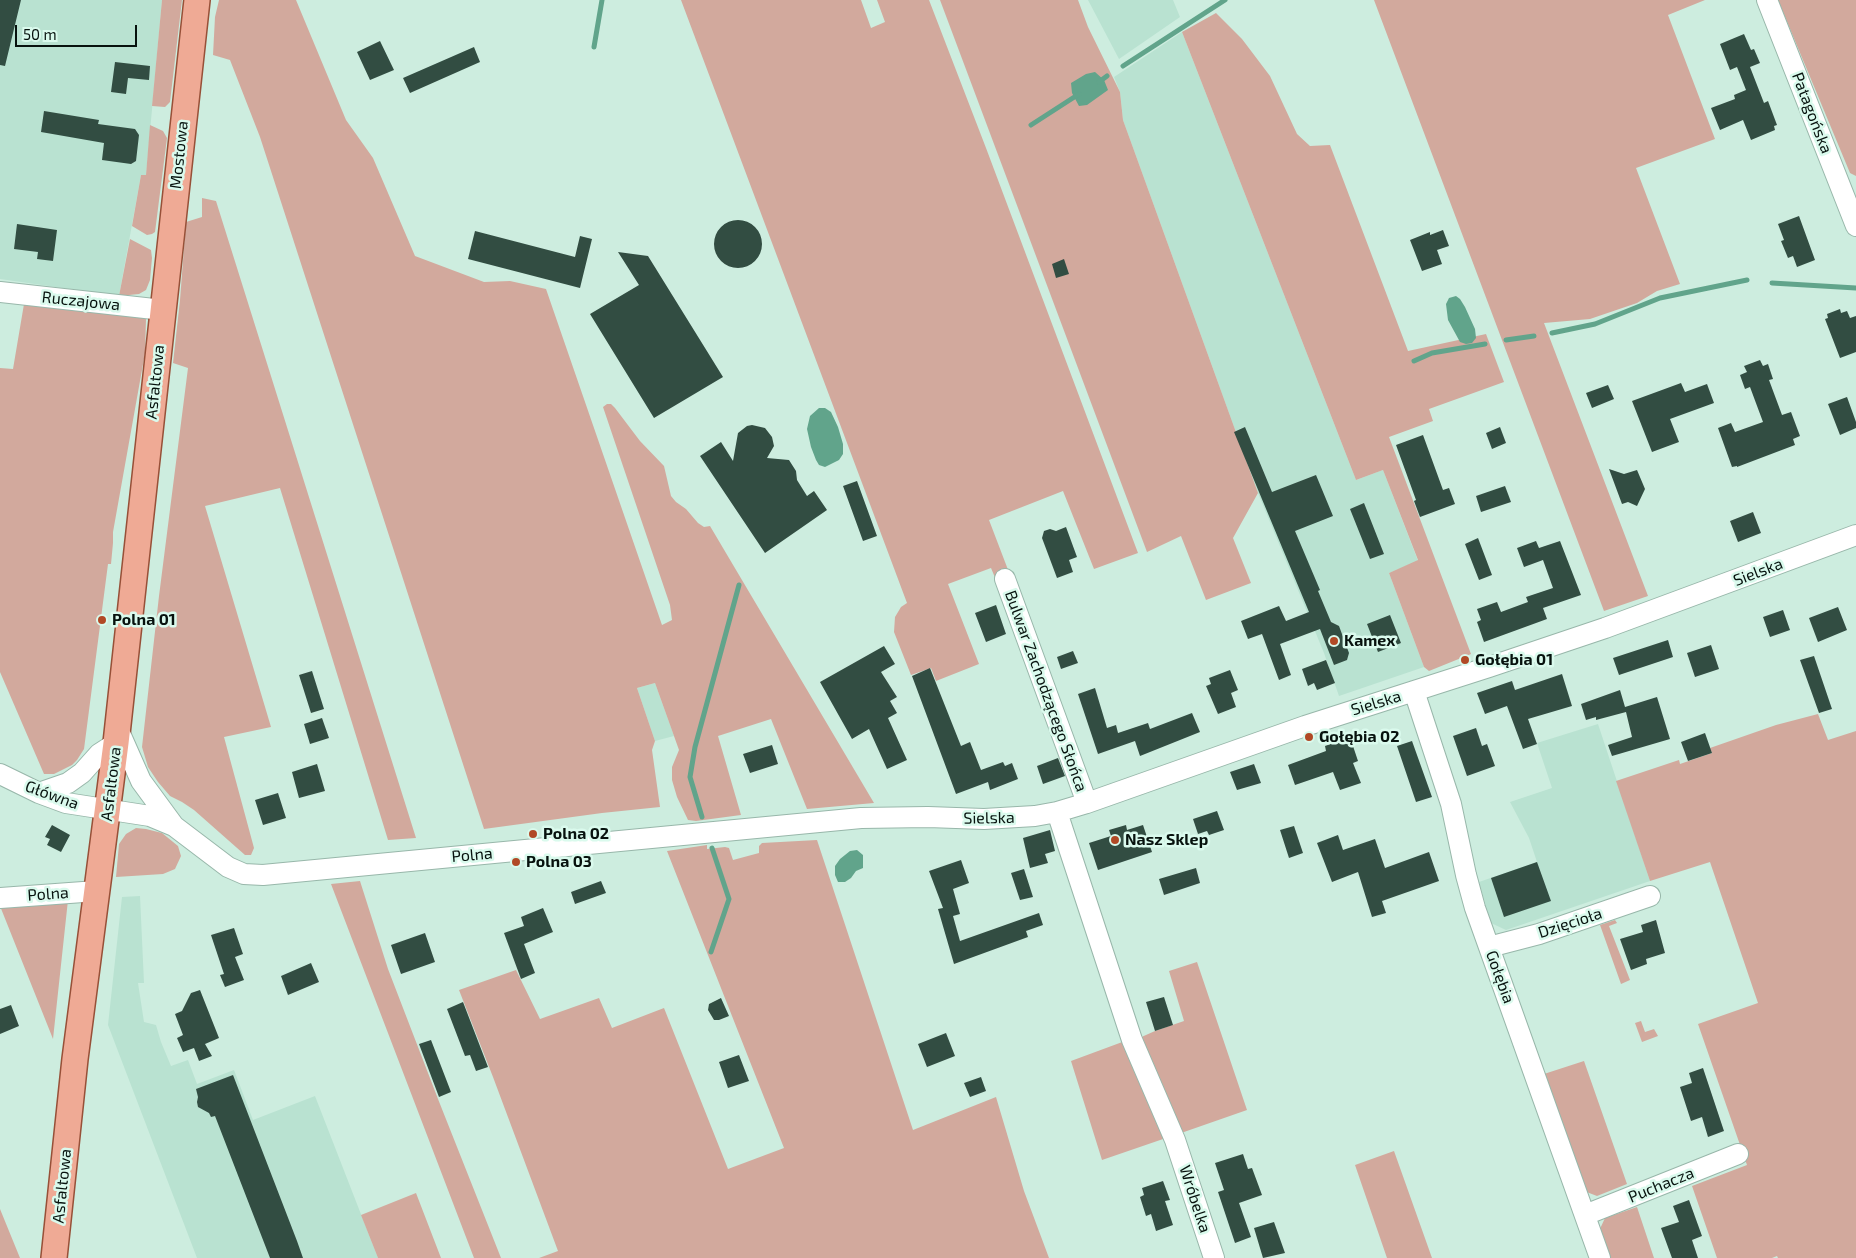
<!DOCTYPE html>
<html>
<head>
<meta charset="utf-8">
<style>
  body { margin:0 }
  #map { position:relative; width:1856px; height:1258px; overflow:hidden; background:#cdeddf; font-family:"Exo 2",sans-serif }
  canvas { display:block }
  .scale { position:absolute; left:15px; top:25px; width:122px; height:22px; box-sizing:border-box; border:2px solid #07120e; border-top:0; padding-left:6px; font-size:15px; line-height:18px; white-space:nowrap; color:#07120e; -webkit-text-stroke:4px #dafaed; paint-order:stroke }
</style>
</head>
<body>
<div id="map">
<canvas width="1856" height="1258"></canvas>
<div class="scale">50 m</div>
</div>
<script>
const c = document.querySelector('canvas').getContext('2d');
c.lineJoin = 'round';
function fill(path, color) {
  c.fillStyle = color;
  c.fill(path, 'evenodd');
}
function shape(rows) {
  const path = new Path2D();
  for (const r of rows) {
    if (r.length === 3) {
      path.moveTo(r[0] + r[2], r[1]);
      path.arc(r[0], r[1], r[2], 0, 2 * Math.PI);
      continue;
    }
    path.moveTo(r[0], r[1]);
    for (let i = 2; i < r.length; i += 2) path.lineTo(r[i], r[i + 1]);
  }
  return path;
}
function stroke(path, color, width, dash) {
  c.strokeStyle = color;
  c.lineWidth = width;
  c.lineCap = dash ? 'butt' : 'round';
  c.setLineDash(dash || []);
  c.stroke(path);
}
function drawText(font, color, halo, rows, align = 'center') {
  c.font = font + ' "Exo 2",sans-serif';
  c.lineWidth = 5;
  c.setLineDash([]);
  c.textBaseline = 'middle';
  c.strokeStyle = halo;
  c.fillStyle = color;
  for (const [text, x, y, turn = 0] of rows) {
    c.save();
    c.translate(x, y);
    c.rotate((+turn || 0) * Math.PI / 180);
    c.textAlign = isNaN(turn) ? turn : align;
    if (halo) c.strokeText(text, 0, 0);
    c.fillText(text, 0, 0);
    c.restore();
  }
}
fill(shape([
  [0,0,162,0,146,175,141,175,119,296,0,279],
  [1088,0,1173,0,1180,17,1119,59],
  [1182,32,1356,480,1383,470,1418,561,1389,573,1424,667,1339,696,1324,653,1258,493,1123,120,1120,92,1114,77],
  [655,683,674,736,655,741,637,688],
  [1598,724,1650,881,1506,930,1491,923,1479,882,1537,862,1529,838,1510,802,1552,788,1537,743],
  [140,896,144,983,138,983,144,1022,156,1025,161,1042,171,1066,188,1060,197,1084,234,1070,253,1120,315,1096,378,1258,197,1258,108,1025,122,897]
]), '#b9e2d1');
fill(shape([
  [162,0,182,0,170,102,165,107,152,106],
  [219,0,296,0,346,120,373,158,415,256,484,282,510,281,546,289,662,625,672,620,670,605,603,407,607,404,611,404,615,408,640,441,664,466,671,496,676,502,686,509,698,523,704,527,710,526,874,803,807,809,771,719,718,736,741,815,696,821,688,820,677,797,672,780,672,767,679,750,655,683,637,688,655,741,652,750,660,807,602,813,484,829,260,137,230,60,213,55,215,17],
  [681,0,861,0,871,28,885,22,877,0,929,0,986,148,1138,553,1094,569,1063,491,989,520,1010,575,996,580,991,568,948,584,979,664,936,681,931,668,911,675,894,632,895,617,901,607,907,603],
  [940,0,1078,0,1088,27,1120,92,1123,120,1258,493,1233,538,1251,583,1206,600,1181,536,1147,552],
  [1374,0,1705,0,1668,15,1715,139,1636,168,1680,284,1657,291,1637,303,1590,319,1544,323,1648,596,1604,611],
  [1778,0,1856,0,1856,176,1850,173],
  [1216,13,1242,39,1270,76,1297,134,1310,146,1330,145,1408,351,1486,334,1504,382,1429,409,1433,421,1389,437,1471,654,1429,671,1424,667,1389,573,1418,560,1383,470,1356,480,1182,32],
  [150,125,163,131,167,138,155,232,152,234,147,235,132,226,141,175,146,175],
  [202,198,216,201,416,838,388,840,280,488,205,506,271,727,224,737,254,848,251,855,245,855,194,810,182,802,170,796,158,782,148,767,142,747,159,596,188,368,173,363,180,300,186,222,202,217],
  [130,239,151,250,152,258,150,280,146,290,139,294,119,296],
  [24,304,142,311,146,319,145,353,113,532,113,543,111,564,108,564,84,749,77,760,72,765,54,774,44,774,0,672,0,368,13,369],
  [1818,714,1828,740,1856,731,1856,1258,1778,1258,1777,1256,1772,1258,1717,1258,1692,1186,1747,1165,1698,1024,1758,1003,1710,862,1650,881,1616,781,1679,760,1680,764,1712,753,1710,748,1776,725],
  [136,828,146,829,162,833,178,846,181,856,175,869,163,874,116,877,119,844,126,834],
  [817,840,913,1130,996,1097,1024,1191,1049,1258,539,1258,558,1251,493,1077,459,990,516,970,540,1019,599,998,612,1028,664,1008,728,1169,784,1148,667,851,707,845,707,849,725,847,729,848,733,860,759,853,759,846,762,843],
  [360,881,388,969,438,1099,501,1258,474,1258,331,884],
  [68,900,53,1039,0,906],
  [1615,920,1617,923,1609,926,1630,980,1621,984,1600,925],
  [1197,962,1247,1110,1184,1132,1178,1132,1137,1039,1155,1031,1184,1021,1169,971],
  [1641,1021,1645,1032,1654,1029,1658,1036,1642,1042,1635,1023],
  [1125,1041,1166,1138,1102,1160,1071,1061],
  [1584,1061,1627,1184,1597,1196,1584,1191,1544,1074],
  [1394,1151,1432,1258,1387,1258,1355,1165],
  [416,1193,441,1258,378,1258,361,1215],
  [1637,1207,1654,1258,1608,1258,1599,1231,1605,1218],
  [0,1209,20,1258,0,1258]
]), '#d2a99d');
fill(shape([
  [1095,72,1104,80,1108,90,1087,105,1079,106,1072,93,1071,83,1086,74],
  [1456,296,1460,299,1465,307,1475,329,1476,338,1472,343,1466,344,1460,342,1448,320,1446,304,1449,298],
  [819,408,825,408,831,412,838,427,843,444,843,454,839,460,825,467,819,465,816,460,811,447,807,429,810,416],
  [857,850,863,855,863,868,856,871,851,878,845,882,838,882,835,875,835,866,840,859,850,851]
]), '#61a48b');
stroke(shape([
  [594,47,602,0],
  [1123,66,1225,0],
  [1099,82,1107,76],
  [1031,125,1079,94],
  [1772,283,1856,288],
  [1552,333,1595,324,1660,298,1747,280],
  [1506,340,1534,336],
  [1414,361,1432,353,1485,344],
  [702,817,690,777,695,747,739,585],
  [711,952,729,899,712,848]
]), '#61a48b', 5);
fill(shape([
  [0,0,21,0,5,66,0,65],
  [1744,34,1751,50,1754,49,1760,63,1750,67,1764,103,1768,101,1777,125,1774,126,1775,130,1751,140,1743,120,1720,130,1711,108,1735,99,1734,95,1746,90,1737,67,1730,70,1720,44],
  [380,41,394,70,370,80,357,52],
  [474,47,480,62,410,93,403,78],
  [115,62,150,66,149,80,128,78,126,94,111,92],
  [44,111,99,120,98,124,135,129,139,135,136,161,131,164,102,160,104,143,41,132],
  [1799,216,1815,260,1797,267,1793,256,1788,258,1781,241,1784,240,1778,224],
  [738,244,24],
  [17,224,57,230,53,261,37,259,38,252,14,249],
  [1443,230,1449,246,1437,250,1442,264,1422,271,1410,240,1430,232,1430,235],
  [475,231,575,257,580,236,592,239,580,288,468,259],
  [618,252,648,256,723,377,654,418,590,314,639,285],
  [1064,259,1069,274,1056,278,1052,264],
  [1840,309,1841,313,1847,311,1850,318,1856,316,1856,352,1840,358,1825,319,1828,318,1827,314],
  [1760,360,1763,366,1768,364,1773,379,1769,380,1782,415,1791,412,1800,436,1793,439,1795,445,1737,467,1737,466,1732,467,1718,428,1731,423,1735,432,1763,422,1750,387,1745,389,1740,375,1747,372,1744,366],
  [1681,383,1685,392,1707,384,1714,403,1670,419,1679,442,1652,452,1632,401],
  [1608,385,1614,399,1592,408,1586,393],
  [1847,397,1856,422,1856,428,1840,435,1828,404],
  [752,425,765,428,772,437,774,446,767,458,789,460,796,471,797,480,807,496,814,491,827,510,765,553,700,456,721,442,733,461,738,433,747,426],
  [1245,427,1272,492,1316,475,1333,516,1295,531,1320,590,1318,591,1331,622,1339,626,1349,653,1347,660,1334,665,1320,629,1280,644,1291,675,1279,680,1262,634,1248,639,1241,621,1279,606,1286,621,1309,612,1234,432],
  [1500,427,1506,443,1492,449,1486,433],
  [1423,435,1443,490,1449,488,1455,504,1420,517,1414,501,1416,500,1396,445],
  [1609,469,1624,474,1637,470,1645,489,1637,506,1628,502,1622,504],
  [857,481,877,536,863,541,843,486],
  [1505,486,1511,502,1481,512,1476,496],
  [1364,503,1384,554,1370,559,1350,509],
  [1753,512,1761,533,1738,542,1730,521],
  [1066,527,1077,557,1069,560,1073,572,1057,578,1042,538,1044,531,1050,529,1056,531],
  [1478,538,1492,575,1479,580,1465,544],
  [1536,541,1539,548,1560,541,1581,595,1543,608,1547,619,1484,642,1477,622,1481,620,1477,609,1497,602,1501,612,1528,602,1526,597,1553,588,1543,560,1524,567,1517,548],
  [996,605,1006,634,986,642,975,613],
  [1838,607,1847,630,1818,642,1809,618],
  [1783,610,1790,630,1770,637,1763,617],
  [1390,615,1401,643,1378,652,1367,624],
  [1668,640,1673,657,1619,675,1613,658],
  [1711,645,1719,669,1695,677,1687,653],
  [884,646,895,664,881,672,897,697,890,701,897,713,888,718,907,760,887,769,869,729,852,739,820,682],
  [1073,651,1078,663,1061,669,1057,657],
  [1814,656,1832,709,1819,713,1800,660],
  [1326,660,1335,683,1317,690,1314,683,1308,686,1302,669],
  [930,668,961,746,970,742,981,770,1003,762,1005,766,1012,763,1018,779,990,790,988,782,956,794,912,676],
  [1230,670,1238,690,1231,693,1236,707,1218,714,1206,686,1211,684,1209,678],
  [312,671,324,709,311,713,299,675],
  [1562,674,1572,706,1528,719,1537,744,1523,749,1507,706,1485,714,1477,693,1512,681,1515,690],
  [1095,688,1107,728,1116,725,1118,733,1148,723,1150,729,1192,713,1200,732,1140,756,1135,741,1098,754,1078,694],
  [1620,690,1625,707,1657,697,1670,739,1612,756,1608,745,1632,737,1626,712,1596,720,1596,717,1586,720,1581,704],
  [322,718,329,738,310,744,304,724],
  [1476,728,1482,746,1487,744,1495,766,1467,776,1453,736],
  [1705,733,1712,753,1688,761,1681,742],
  [1350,737,1358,761,1353,763,1361,783,1340,790,1333,772,1295,785,1288,765,1326,751,1325,746],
  [1412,741,1432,797,1416,802,1397,746],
  [772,745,778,764,750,773,743,754],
  [1058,758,1065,776,1043,784,1037,766],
  [317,764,325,791,299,798,292,772],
  [1254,764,1261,783,1237,790,1230,772],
  [278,793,286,818,263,825,255,800],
  [1217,811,1224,830,1209,835,1207,831,1198,834,1193,819],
  [52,825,70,835,61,852,47,845,50,839,45,837],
  [1126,825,1127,830,1143,825,1152,852,1098,870,1089,843,1111,836,1109,830],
  [1294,826,1303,853,1289,858,1280,830],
  [1050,830,1055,851,1045,854,1048,863,1030,868,1023,838],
  [1338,835,1343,850,1375,839,1385,868,1429,852,1439,881,1382,901,1386,913,1372,917,1358,872,1332,882,1317,843],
  [961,860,969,883,953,889,960,914,953,916,960,941,1039,913,1043,925,1026,931,1028,937,954,964,938,909,943,908,929,871],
  [1537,862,1551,901,1504,917,1491,878],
  [1196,868,1200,883,1164,895,1159,879],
  [1024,869,1033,897,1020,900,1011,873],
  [601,881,606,893,575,904,571,892],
  [543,908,553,932,524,944,535,973,521,979,504,933,524,926,521,917],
  [1656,920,1665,953,1646,959,1647,964,1631,970,1620,939,1643,932,1641,925],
  [234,928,243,954,235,957,244,980,225,987,220,975,224,974,211,935],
  [425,933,435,962,401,974,391,945],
  [311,963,319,982,288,995,281,976],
  [200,990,219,1038,205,1044,212,1056,199,1061,194,1048,183,1052,177,1038,183,1035,175,1014,182,1011,191,993],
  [1164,997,1173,1025,1155,1031,1146,1002],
  [721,998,729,1016,719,1020,714,1020,708,1010,709,1004],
  [463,1002,488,1067,476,1071,470,1055,465,1056,447,1009],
  [11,1005,19,1026,0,1034,0,1009],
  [946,1033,955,1056,927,1067,918,1044],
  [431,1040,451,1092,439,1097,419,1044],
  [739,1055,749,1081,728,1088,719,1062],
  [1703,1068,1724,1131,1708,1137,1702,1117,1691,1121,1680,1087,1692,1083,1689,1073],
  [233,1075,297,1241,303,1258,270,1258,215,1116,211,1117,209,1113,198,1107,197,1102,198,1097,196,1089],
  [981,1077,986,1091,970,1097,964,1083],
  [1243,1154,1248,1169,1252,1168,1262,1195,1239,1203,1251,1237,1235,1243,1218,1192,1224,1190,1215,1163],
  [1163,1181,1170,1200,1165,1201,1173,1225,1156,1231,1151,1214,1146,1216,1140,1197,1144,1195,1142,1188],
  [1689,1200,1702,1236,1692,1240,1698,1258,1672,1258,1661,1228,1679,1222,1673,1206],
  [1274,1222,1285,1253,1263,1258,1254,1228]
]), '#324d42');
const minor = shape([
  [1767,0,1856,226],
  [0,292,163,310],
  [1005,579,1087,803],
  [1414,691,1451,804,1466,875,1475,908,1600,1258],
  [118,729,141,781,174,826],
  [0,774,39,793,66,803,150,816,174,826,228,867,244,874,263,875,861,818,928,817,984,819,1035,816,1057,812,1087,803,1305,726,1489,667,1605,628,1856,535],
  [39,793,68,783,82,773,99,754,116,743],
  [1057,812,1132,1040,1175,1140,1214,1258],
  [0,898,97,891],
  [1489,947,1539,934,1650,896],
  [1585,1215,1738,1154]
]);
const major = shape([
  [54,1258,75,1059,116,743,197,0]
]);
stroke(minor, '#98b7aa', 22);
stroke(major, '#975038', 28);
stroke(minor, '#fff', 20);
stroke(major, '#efaa95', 25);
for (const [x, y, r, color] of [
  [102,620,5,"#b14926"],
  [1334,641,5,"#b14926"],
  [1465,660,5,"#b14926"],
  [1309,737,5,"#b14926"],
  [533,834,5,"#b14926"],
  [1115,840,5,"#b14926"],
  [516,862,5,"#b14926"]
]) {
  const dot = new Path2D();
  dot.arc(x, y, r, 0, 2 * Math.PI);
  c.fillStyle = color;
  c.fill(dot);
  stroke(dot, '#dafaed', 2);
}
drawText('16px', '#07120e', '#dafaed', [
  ["Patagońska",1812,113,69],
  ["Mostowa",179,155,-84],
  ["Ruczajowa",81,301,6],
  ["Asfaltowa",155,382,-84],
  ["Sielska",1758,572,-21],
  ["Bulwar Zachodzącego Słońca",1046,691,70],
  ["Sielska",1376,703,-17],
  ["Asfaltowa",111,784,-83],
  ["Główna",52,795,20],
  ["Sielska",989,818,-1],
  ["Polna",472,855,-5],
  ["Polna",48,894,-4],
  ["Dzięcioła",1570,923,-18],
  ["Gołębia",1500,977,70],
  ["Puchacza",1661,1185,-22],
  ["Asfaltowa",62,1186,-84],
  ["Wróbelka",1195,1199,72]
]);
drawText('bold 16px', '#07120e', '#dafaed', [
  ["Polna 01",112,620],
  ["Kamex",1344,641],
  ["Gołębia 01",1475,660],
  ["Gołębia 02",1319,737],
  ["Polna 02",543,834],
  ["Nasz Sklep",1125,840],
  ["Polna 03",526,862]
], 'left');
</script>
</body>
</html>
